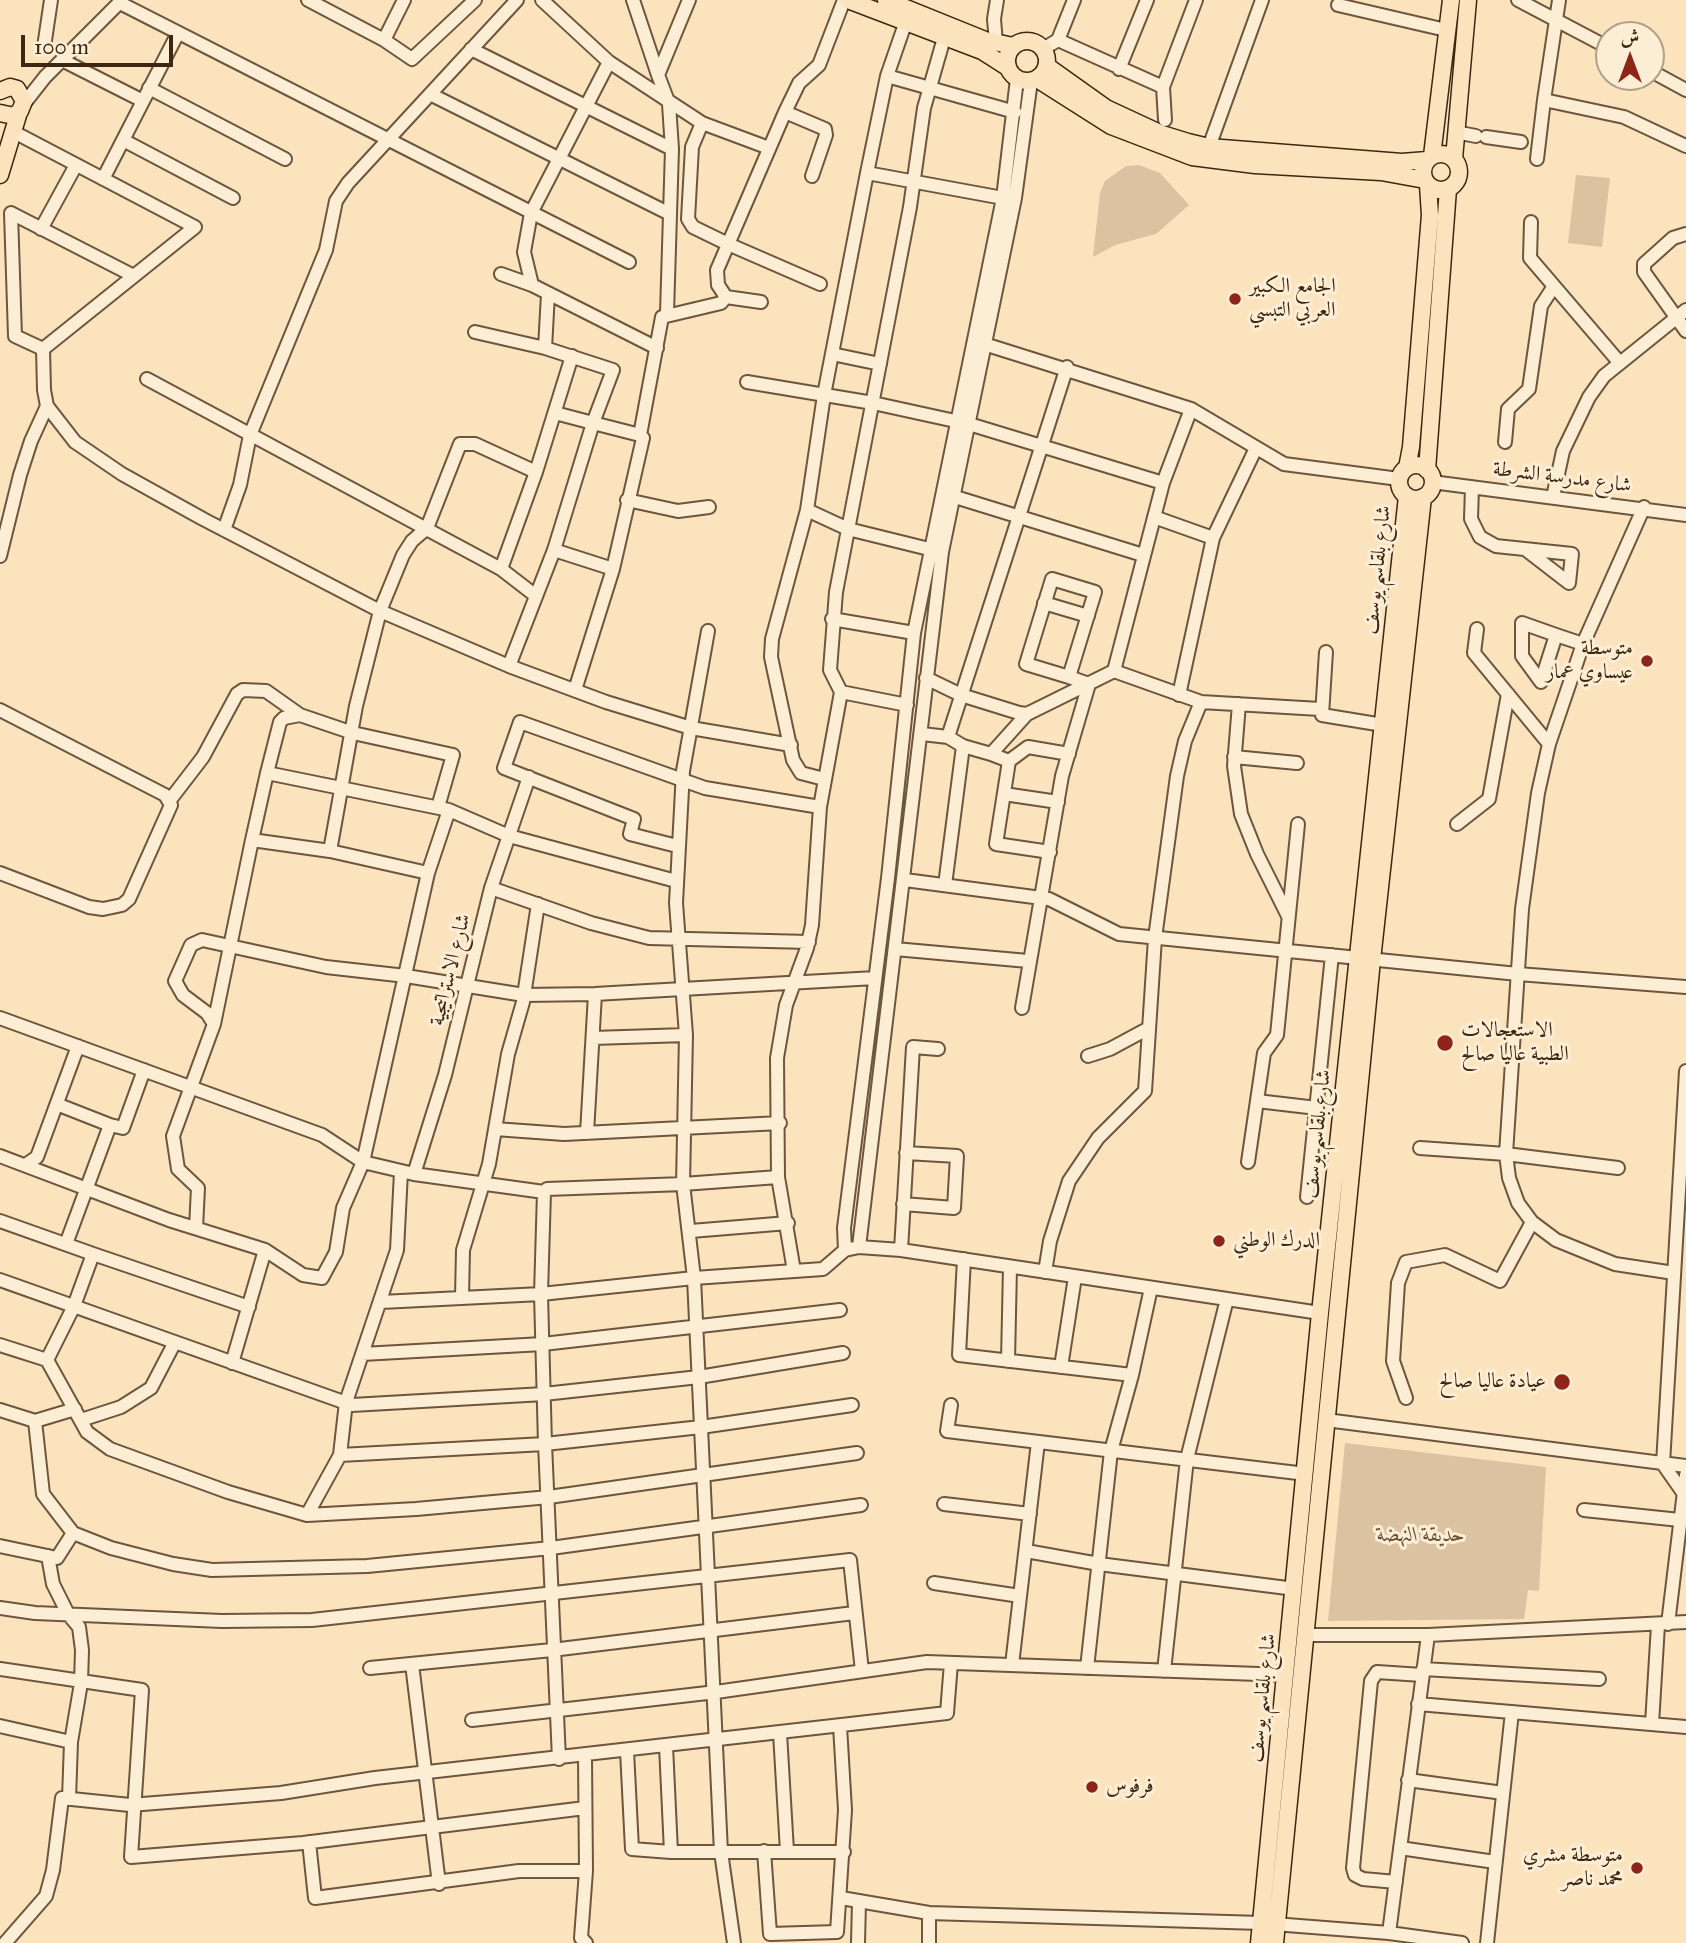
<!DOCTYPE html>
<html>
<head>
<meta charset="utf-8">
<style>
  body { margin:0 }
  #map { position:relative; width:1686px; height:1943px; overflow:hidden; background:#fbe3be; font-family:"IM FELL Great Primer",Amiri,serif }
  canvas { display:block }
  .north { position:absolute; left:1595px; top:21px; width:70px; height:70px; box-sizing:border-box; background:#fcedd5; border:2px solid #b09e87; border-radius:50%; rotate:0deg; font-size:19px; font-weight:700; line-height:28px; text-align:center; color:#3d2712 }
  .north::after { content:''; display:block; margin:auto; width:24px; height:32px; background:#8f2418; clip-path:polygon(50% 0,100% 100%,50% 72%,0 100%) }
  .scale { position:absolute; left:21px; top:35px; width:152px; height:32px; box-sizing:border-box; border:4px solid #3d2712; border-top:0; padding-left:9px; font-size:21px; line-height:24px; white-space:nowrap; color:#3d2712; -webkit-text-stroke:5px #fcedd5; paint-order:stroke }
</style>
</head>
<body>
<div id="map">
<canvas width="1686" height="1943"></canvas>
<div class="north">ش</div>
<div class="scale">100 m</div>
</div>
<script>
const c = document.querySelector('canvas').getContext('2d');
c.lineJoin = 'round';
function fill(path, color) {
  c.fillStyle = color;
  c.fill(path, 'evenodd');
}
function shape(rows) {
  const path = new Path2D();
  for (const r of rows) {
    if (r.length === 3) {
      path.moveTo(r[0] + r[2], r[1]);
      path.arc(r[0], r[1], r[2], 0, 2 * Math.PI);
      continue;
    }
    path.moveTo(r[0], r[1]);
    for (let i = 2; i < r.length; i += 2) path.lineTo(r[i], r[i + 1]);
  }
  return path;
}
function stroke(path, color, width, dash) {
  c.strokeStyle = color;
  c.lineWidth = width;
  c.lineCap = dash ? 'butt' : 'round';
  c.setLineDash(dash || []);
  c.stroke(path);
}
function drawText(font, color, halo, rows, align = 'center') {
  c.font = font + ' "IM FELL Great Primer",Amiri,serif';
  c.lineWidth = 6;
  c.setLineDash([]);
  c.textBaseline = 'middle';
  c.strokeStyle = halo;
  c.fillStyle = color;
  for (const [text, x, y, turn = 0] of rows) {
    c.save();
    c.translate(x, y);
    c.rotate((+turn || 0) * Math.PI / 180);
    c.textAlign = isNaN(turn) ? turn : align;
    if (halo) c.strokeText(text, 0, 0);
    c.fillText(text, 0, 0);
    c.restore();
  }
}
fill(shape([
  [1139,165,1160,173,1189,205,1156,234,1115,245,1093,257,1100,193,1105,181,1126,166],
  [1576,175,1610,178,1602,247,1568,243],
  [1345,1443,1546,1467,1539,1591,1528,1590,1524,1619,1328,1621]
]), '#dbc3a1');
const minor = shape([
  [308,0,384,40,412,59,475,0],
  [542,0,609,62,702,123],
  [633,0,658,75,689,0],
  [1518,0,1609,48],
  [1559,0,1544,100,1624,117,1686,146],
  [120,3,629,262],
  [1338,5,1446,30],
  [384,40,404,0],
  [1058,40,1074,0],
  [996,43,994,19,997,0],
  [44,47,51,0],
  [471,49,672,149],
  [1043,49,1058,40,1163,87],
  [64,61,143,101],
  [1119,69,1147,0],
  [1651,71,1686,90],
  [658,75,669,104,672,149,667,313],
  [887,76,1015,112],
  [149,88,285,159],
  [430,94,670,214],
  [23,105,45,77,122,0],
  [785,112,825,129,826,135,812,176],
  [1165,120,1163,87,1196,0],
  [12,131,195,227,43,349],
  [1455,132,1476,136],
  [1486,137,1521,142],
  [123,140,233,198],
  [1209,147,1262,0],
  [769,148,702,123,692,147,688,219,693,227,728,244,820,284],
  [1537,159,1544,100],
  [867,173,1003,198],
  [103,179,178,33],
  [1531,222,1530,258,1619,362],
  [41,229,76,165],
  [1686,234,1673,238,1644,264,1644,272,1686,331],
  [501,274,532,285,657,348],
  [532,285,524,252,531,213,609,62],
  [726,297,718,285,717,270,785,112,799,83,819,65,844,0],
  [475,332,545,348,548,294],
  [981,343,1191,409,1284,464,1399,479],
  [545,348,613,370,593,423,555,413],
  [43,349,44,390,47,406,75,442,122,474,203,519,380,611,509,666,606,702,691,728,791,745],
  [43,349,15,336,11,213,134,276],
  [832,354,880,364],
  [147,379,501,569,536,472,572,356],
  [747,382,873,403,969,424,1163,483],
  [640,435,662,317,721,303,726,297,761,302],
  [1505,442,1508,409,1529,389,1541,306,1554,286],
  [1432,482,1686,515],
  [1472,487,1471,519,1480,537,1496,546,1572,554,1569,583,1525,549],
  [952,496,1143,555],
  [1553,497,1563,451,1589,397,1604,376,1686,310],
  [627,500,678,511,709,507],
  [1644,507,1583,644,1549,744,1538,793,1522,909,1506,1154,1509,1178,1518,1203,1532,1222,1556,1240,1615,1264,1674,1273],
  [807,510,824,395,867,173,887,76,905,24],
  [1154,517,1213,538],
  [224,530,240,485,250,435,326,250,336,201,348,183,517,0],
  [554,550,613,569],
  [0,556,20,475,31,441,47,406],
  [501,569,536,596],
  [1052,579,1095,592,1069,677,1026,664,1052,579],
  [1044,603,1088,616],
  [832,619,914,633],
  [1477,629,1474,653,1549,744],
  [708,631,683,771,676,903,686,1035,683,1184,694,1278,721,1852,734,1943],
  [1556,635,1541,682,1522,656,1522,623,1556,635,1583,644],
  [1326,652,1322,715,1383,725],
  [509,666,554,550,593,423,640,435,643,438,613,569,575,690],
  [1114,671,1163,483,1191,409],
  [926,678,961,695,1019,713,1027,714,1114,671,1201,702,1320,709],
  [841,692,907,705],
  [1179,695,1213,538,1256,448],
  [1239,704,1234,766,1241,814,1257,854,1288,916],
  [0,710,165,795,171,805,129,899,122,905,103,909,89,907,0,873],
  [922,734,948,737,963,746,991,754,1027,714],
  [948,737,1067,367],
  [991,754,1009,761,996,844,1050,852],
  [1234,757,1297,763],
  [1009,761,1028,747,1069,754],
  [824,779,801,773,793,760,771,657,772,639,807,510,848,529,929,549],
  [1004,794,1058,802],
  [170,800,203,757,237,694,243,690,266,691,300,715],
  [438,807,453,755,353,733,300,715,284,718,280,722,267,773,449,810,509,836,676,881],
  [1457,824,1489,799,1508,694],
  [252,840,267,773],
  [677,846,630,834,634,819,504,768,520,722,705,788,820,807],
  [330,851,428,873],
  [905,880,1049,899,1119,934,1518,974,1686,987],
  [945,885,963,746],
  [491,888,591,923,649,938,809,942],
  [895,949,1028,961],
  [1022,1008,1062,776,1089,684,1069,677],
  [0,1018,322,1135,363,1162,414,1174,544,1192],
  [214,1024,207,1013,183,995,175,981,191,945,202,940,326,967,406,976,524,995,595,994,875,978],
  [593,1038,686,1035],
  [1088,1056,1110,1049,1149,1028],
  [1257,1101,1317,1108],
  [59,1105,110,1125,66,1244],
  [110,1125,123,1128,144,1070],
  [495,1129,564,1134,780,1123],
  [587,1133,595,994],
  [1420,1148,1506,1154,1618,1168],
  [0,1156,169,1220,265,1250,303,1275,322,1278,336,1252,343,1208,363,1162,428,873,449,810],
  [1248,1162,1264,1053,1277,1035,1298,824],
  [27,1164,37,1157,78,1046],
  [414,1174,445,1075,491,888,529,777],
  [1307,1197,1332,955],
  [903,1204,954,1208,957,1156,906,1153],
  [0,1221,93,1254],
  [196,1228,198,1188,178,1169,173,1136,214,1024,252,840,330,851,356,706,380,611,403,555,412,541,427,528,460,444,475,444,536,472],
  [691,1231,788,1223],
  [859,1247,942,552,1015,198,1031,81],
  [845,1250,844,1228,888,878,914,633,1003,198,1017,79],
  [901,1250,913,1047,938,1049],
  [964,1259,959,1355,1132,1375],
  [794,1271,778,1177,777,1058,786,1005,807,948,812,925,820,807,841,692,830,670,836,592,910,207,924,108,944,38],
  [1045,1272,1050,1241,1069,1181,1098,1138,1145,1091,1155,938,1177,776,1185,741,1201,702],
  [0,1280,352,1405,544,1394,699,1377,843,1353],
  [462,1297,463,1250,489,1164,508,1054,523,1002,538,904],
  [381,1302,541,1294,694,1278,823,1269,845,1250,859,1247,901,1250,1320,1313],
  [0,1345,47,1360,87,1432,110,1449,228,1492,307,1515,416,1509,549,1497,857,1453],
  [362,1354,543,1344,840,1310],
  [47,1360,74,1306,93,1254,249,1307],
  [1008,1361,1010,1267],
  [232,1363,265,1250],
  [1061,1367,1075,1277],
  [1406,1398,1393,1361,1398,1283,1406,1262,1445,1255,1500,1281,1532,1222],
  [951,1405,947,1431,1306,1474],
  [0,1410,35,1421,43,1494,73,1533],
  [81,1420,121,1407,151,1388,175,1342],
  [1326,1420,1686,1466],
  [35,1421,75,1409],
  [340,1455,545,1444,701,1427,852,1405],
  [1684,1494,1663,1464,1686,1071],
  [944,1504,1030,1514],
  [1584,1510,1680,1520],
  [307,1515,340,1455,346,1402,397,1250,401,1172],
  [0,1546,57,1558,73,1533,111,1548,173,1564,212,1570,367,1566,551,1548,861,1505],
  [1026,1551,1099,1564,1295,1589],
  [48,1556,53,1584,68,1614,79,1627,82,1650,81,1683,71,1742,69,1799],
  [934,1583,1020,1596],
  [0,1608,35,1613,222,1621,312,1620,850,1560,862,1671],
  [1668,1624,1686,1475],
  [1306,1635,1428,1635,1686,1622],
  [412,1664,439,1884],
  [1012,1665,1038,1442],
  [370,1668,552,1650,854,1613],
  [1087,1668,1111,1451,1132,1375,1151,1288],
  [0,1669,142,1690,131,1857,303,1843,585,1808],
  [1423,1669,1599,1679],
  [1164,1671,1187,1459,1227,1299],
  [1418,1704,1686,1727],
  [472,1720,716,1692,927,1662,1286,1675],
  [1652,1724,1658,1625],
  [0,1726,71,1742],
  [780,1733,787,1851],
  [666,1746,671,1852],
  [627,1751,632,1849,671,1852,844,1852],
  [585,1757,586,1871,581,1938,586,1943],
  [559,1759,545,1444,541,1294,544,1192,547,1189,683,1184,778,1177],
  [1408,1780,1503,1793],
  [309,1842,315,1898,519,1871,586,1871],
  [1400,1848,1495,1862],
  [764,1851,770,1934,837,1932,845,1810,840,1726],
  [1396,1882,1363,1879,1355,1875,1353,1868,1371,1681,1377,1672,1422,1675],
  [841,1898,929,1913,1261,1923,1389,1933,1462,1943],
  [929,1913,929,1943],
  [1389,1933,1428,1635],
  [5,1943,46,1896,53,1870,62,1798,130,1805,281,1793,375,1778,947,1713,951,1663],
  [858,1943,859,1901],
  [1487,1943,1512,1712]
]);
const major = shape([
  [848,0,982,51,1007,67],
  [886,0,985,40,1013,46],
  [1027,61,20],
  [1047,66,1106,108,1162,134,1188,142,1209,147,1402,162,1427,160],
  [1037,79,1111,126,1192,157,1255,165,1381,172,1425,180],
  [0,91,10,87,17,89,24,101,20,111,14,116,0,113],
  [1441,172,18],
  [1432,156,1451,0],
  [1454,159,1468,0],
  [0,175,19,112],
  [1416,482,17],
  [1407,468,1411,447,1430,215,1428,185],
  [1427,470,1448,189],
  [1259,1943,1320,1313,1407,496],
  [1275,1943,1372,960,1423,497]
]);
stroke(minor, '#6c563d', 16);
stroke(major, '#3d2712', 19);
stroke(minor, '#fcedd5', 12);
stroke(major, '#fbe3be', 16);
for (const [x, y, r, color] of [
  [1235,299,7,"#8f2418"],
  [1647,661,7,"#8f2418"],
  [1445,1043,9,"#8f2418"],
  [1219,1241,7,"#8f2418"],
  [1562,1382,9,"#8f2418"],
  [1092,1787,7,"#8f2418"],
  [1637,1868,7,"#8f2418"]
]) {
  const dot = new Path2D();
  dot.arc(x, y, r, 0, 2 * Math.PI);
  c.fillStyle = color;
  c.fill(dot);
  stroke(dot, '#fcedd5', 2.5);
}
drawText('21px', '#3d2712', '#fcedd5', [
  ["الجامع الكبير",1249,287],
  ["العربي التبسي",1249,311],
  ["متوسطة",1633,649,"right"],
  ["عيساوي عمار",1633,673,"right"],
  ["الاستعجالات",1461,1031],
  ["الطبية عاليا صالح",1461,1055],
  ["الدرك الوطني",1233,1241],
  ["عيادة عاليا صالح",1546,1382,"right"],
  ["فرفوس",1106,1787],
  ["متوسطة مشري",1623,1856,"right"],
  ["محمد ناصر",1623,1880,"right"]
], 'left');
drawText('21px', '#3d2712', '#fcedd5', [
  ["شارع مدرسة الشرطة",1562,478,7],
  ["شارع بلقاسم يوسف",1378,570,-84],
  ["شارع الاستراتيجية",451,970,-76],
  ["شارع بلقاسم يوسف",1318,1134,-84],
  ["شارع بلقاسم يوسف",1263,1698,-84]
]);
drawText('italic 21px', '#644e36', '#fcedd5', [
  ["حديقة النهضة",1421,1536]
]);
</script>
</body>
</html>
